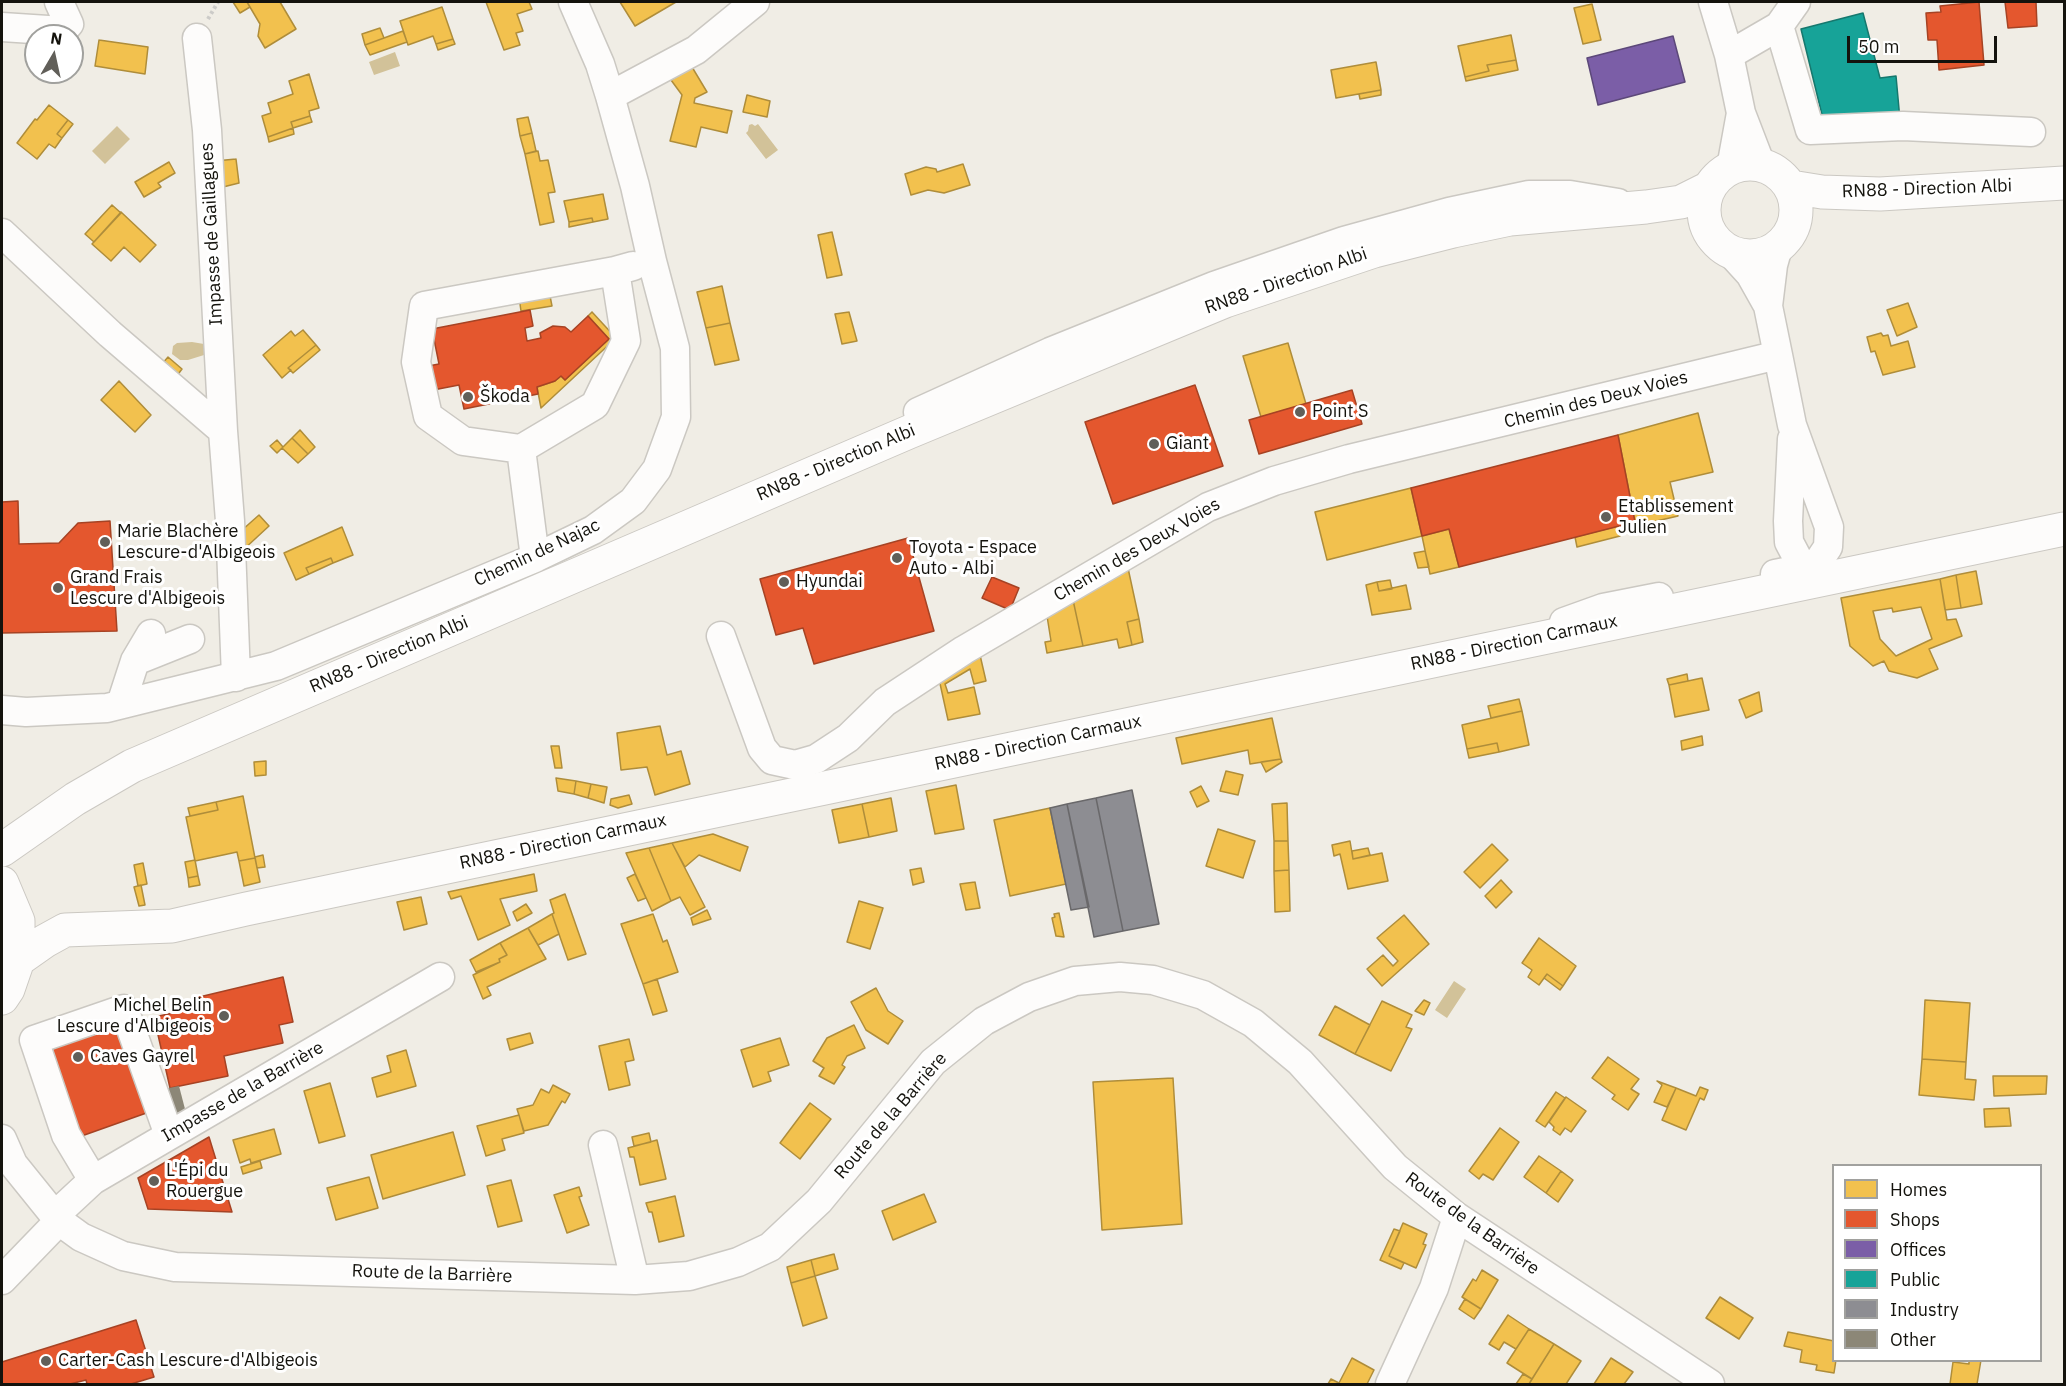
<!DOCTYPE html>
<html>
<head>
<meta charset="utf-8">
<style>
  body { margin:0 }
  #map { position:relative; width:2066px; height:1386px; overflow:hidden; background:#f0ede5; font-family:"IBM Plex Sans",sans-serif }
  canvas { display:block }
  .frame { position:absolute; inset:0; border:3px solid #14130d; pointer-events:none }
  .legend { position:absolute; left:1832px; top:1164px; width:210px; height:198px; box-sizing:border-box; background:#fff; border:2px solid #a1a19e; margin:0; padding:8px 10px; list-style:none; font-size:18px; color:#14130d }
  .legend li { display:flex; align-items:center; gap:12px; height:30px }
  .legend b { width:30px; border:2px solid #a1a19e }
  .north { position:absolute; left:24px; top:24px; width:60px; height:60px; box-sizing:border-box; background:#fff; border:2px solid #a1a19e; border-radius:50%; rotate:9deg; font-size:16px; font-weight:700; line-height:24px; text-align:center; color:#14130d }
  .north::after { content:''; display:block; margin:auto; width:21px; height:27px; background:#615f59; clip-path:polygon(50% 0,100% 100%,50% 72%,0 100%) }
  .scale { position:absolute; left:1847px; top:36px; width:150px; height:27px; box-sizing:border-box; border:3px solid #14130d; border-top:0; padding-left:8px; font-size:18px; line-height:21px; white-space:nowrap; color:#14130d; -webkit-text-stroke:4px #fff; paint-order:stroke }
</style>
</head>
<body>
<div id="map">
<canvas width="2066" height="1386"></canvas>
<div class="frame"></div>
<ul class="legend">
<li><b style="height:16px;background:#f2c14e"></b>Homes</li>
<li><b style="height:16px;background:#e4572e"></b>Shops</li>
<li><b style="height:16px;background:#7b5ea7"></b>Offices</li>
<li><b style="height:16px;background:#17a398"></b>Public</li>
<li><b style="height:16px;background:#8d8d92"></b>Industry</li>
<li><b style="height:16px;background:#8c8777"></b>Other</li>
</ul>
<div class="north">N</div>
<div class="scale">50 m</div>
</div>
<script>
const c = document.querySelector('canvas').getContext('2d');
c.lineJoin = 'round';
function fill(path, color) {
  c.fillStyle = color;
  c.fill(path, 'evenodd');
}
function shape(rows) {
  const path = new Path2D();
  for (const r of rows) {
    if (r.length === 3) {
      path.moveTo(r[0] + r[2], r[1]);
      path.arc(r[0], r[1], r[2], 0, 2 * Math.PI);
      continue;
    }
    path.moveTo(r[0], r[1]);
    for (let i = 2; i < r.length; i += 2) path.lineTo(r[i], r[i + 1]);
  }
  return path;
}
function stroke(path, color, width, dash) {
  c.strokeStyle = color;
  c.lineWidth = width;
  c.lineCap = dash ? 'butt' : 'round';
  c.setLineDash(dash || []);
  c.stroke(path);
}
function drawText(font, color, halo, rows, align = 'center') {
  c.font = font + ' "IBM Plex Sans",sans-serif';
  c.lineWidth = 6;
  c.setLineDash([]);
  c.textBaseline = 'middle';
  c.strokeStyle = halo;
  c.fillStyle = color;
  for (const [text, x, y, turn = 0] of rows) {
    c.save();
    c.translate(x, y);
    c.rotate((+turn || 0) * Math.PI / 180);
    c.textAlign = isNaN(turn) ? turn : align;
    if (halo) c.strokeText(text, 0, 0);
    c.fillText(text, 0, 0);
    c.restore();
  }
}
fill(shape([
  [395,52,400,66,374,75,369,62],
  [752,124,755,126,758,124,778,150,766,159,746,133,748,131,749,125],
  [117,126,130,139,105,164,92,151],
  [192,342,204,344,207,350,204,355,188,360,180,360,172,354,173,346,177,343],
  [1454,981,1466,989,1447,1018,1435,1010]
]), '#d2c299');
const homes = shape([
  [233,2,247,2,250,7,240,13,233,2],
  [247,2,280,2,296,29,265,48,258,36,260,24,247,2],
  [486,2,529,2,532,9,517,14,523,31,516,33,520,45,504,50,486,2],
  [620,2,676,2,635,26,620,2],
  [1592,4,1601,40,1583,44,1574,8,1592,4],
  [442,7,453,39,436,44,433,36,408,45,400,21,442,7],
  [380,28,384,38,365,45,362,34,380,28],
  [403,31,407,42,370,55,365,45,403,31],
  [1511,35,1516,60,1487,65,1489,71,1465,77,1458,46,1511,35],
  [453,39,455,44,438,50,436,44,453,39],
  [99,40,148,47,145,74,95,66,99,40],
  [1516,60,1518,70,1466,81,1465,77,1489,71,1487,65,1516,60],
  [1376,62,1381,90,1336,98,1331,70,1376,62],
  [692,67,707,92,695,98,694,103,732,111,727,133,701,127,696,147,670,141,682,95,671,80,692,67],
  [309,74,319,108,309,111,310,116,291,122,293,128,268,137,262,116,271,113,268,103,293,94,289,81,309,74],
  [1381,90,1381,95,1360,99,1359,94,1381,90],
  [747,95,770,101,767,117,743,112,747,95],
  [49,105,68,120,57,134,62,138,55,148,49,144,37,159,17,143,35,119,37,120,49,105],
  [310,116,312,122,293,128,291,122,310,116],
  [528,117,532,133,520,136,517,119,528,117],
  [68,120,73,124,62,138,57,134,68,120],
  [293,128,294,134,269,142,268,137,293,128],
  [532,133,536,151,525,154,520,136,532,133],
  [538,151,540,161,548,160,555,192,548,193,554,222,540,225,525,154,538,151],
  [236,159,239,183,215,189,215,161,236,159],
  [169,162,175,173,158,183,161,187,144,197,135,182,169,162],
  [963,164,970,185,944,193,928,190,911,195,905,174,926,167,936,169,937,172,963,164],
  [603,194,608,219,593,222,592,218,569,222,564,201,603,194],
  [112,205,121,213,94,242,85,234,112,205],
  [121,212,156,245,140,262,124,247,111,261,92,244,121,212],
  [592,218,593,222,569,227,569,222,592,218],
  [832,232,842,275,827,278,818,235,832,232],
  [722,286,730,323,706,328,697,292,722,286],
  [549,291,552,306,521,311,519,297,549,291],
  [1908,303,1917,327,1897,336,1887,310,1908,303],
  [592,312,616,338,541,408,537,387,555,381,561,376,565,380,609,339,588,316,592,312],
  [849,312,857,341,842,344,835,314,849,312],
  [730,323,739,360,715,365,706,328,730,323],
  [303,330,316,345,288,368,291,370,282,378,263,355,291,331,295,336,303,330],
  [1881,333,1883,336,1888,335,1891,346,1908,341,1915,367,1883,375,1875,351,1871,352,1867,337,1881,333],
  [1288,343,1306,404,1261,417,1243,356,1288,343],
  [316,345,320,350,293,373,288,368,316,345],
  [168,357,182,369,176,377,162,364,168,357],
  [119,381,151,415,135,432,101,400,119,381],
  [1698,413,1713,472,1670,482,1678,516,1648,523,1647,519,1635,522,1618,435,1698,413],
  [300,430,315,447,308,454,292,438,300,430],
  [292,438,308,454,298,463,282,448,277,453,270,446,277,440,283,447,292,438],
  [1411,488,1422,536,1327,560,1315,512,1411,488],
  [259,515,269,526,242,551,241,531,259,515],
  [1618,526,1620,536,1577,547,1575,537,1618,526],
  [342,527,353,555,333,563,331,558,306,568,309,574,296,580,284,553,342,527],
  [1449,529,1459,567,1430,574,1422,536,1449,529],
  [1425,551,1429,567,1418,568,1414,553,1425,551],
  [331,558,333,563,309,574,306,568,331,558],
  [1128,568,1139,619,1127,622,1132,645,1119,648,1117,639,1083,646,1073,600,1128,568],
  [1976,571,1982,604,1961,608,1956,575,1976,571],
  [1956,575,1961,608,1945,610,1940,579,1956,575],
  [1940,579,1947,620,1956,619,1962,636,1929,649,1938,669,1917,678,1889,671,1884,661,1873,666,1850,646,1841,598,1940,579],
  [1921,607,1932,639,1896,656,1880,639,1873,611,1892,608,1893,612,1921,607],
  [1390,580,1392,589,1379,591,1377,582,1390,580],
  [1377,582,1379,591,1406,585,1411,609,1372,615,1366,585,1377,582],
  [1073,600,1083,646,1047,653,1045,642,1051,641,1047,616,1073,600],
  [1139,619,1143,642,1132,645,1127,622,1139,619],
  [980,655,986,681,974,684,970,669,945,684,948,693,974,687,980,714,948,720,939,679,980,655],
  [1687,674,1688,681,1669,685,1667,679,1687,674],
  [1702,678,1709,710,1675,717,1669,685,1702,678],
  [1759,692,1762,711,1746,718,1739,700,1759,692],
  [1519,699,1522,711,1491,718,1488,706,1519,699],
  [1522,711,1529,745,1499,752,1497,743,1467,749,1462,725,1522,711],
  [1272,718,1281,759,1250,764,1248,750,1182,764,1176,738,1272,718],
  [660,726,667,755,681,751,690,784,655,795,647,767,621,770,617,733,660,726],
  [1702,736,1703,745,1682,750,1681,741,1702,736],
  [1497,743,1499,752,1469,758,1467,749,1497,743],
  [551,746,559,746,562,768,555,768,551,746],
  [1281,759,1282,762,1266,772,1261,762,1281,759],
  [266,761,266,775,255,776,254,762,266,761],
  [1226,771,1243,775,1238,795,1220,791,1226,771],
  [556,778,576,781,574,794,558,791,556,778],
  [576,781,591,784,588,798,574,794,576,781],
  [591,784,607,787,604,803,588,798,591,784],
  [956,785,964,829,935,834,926,791,956,785],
  [1201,786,1209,801,1197,807,1190,792,1201,786],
  [629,795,632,804,618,808,610,805,611,799,629,795],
  [243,796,255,858,239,861,237,852,195,861,186,817,218,810,216,802,243,796],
  [891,798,897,831,869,837,862,804,891,798],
  [216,802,218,810,190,816,188,808,216,802],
  [1287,803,1288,841,1274,841,1272,804,1287,803],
  [862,804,869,837,839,843,832,810,862,804],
  [1050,808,1066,884,1010,896,994,820,1050,808],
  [1218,829,1255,841,1243,878,1206,866,1218,829],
  [713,834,748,847,740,871,699,855,685,867,672,843,713,834],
  [1274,841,1288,841,1289,870,1274,871,1274,841],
  [1350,841,1353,859,1382,853,1388,881,1348,889,1340,854,1334,856,1332,845,1350,841],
  [672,843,705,907,690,915,680,897,671,901,649,848,672,843],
  [1492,844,1508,860,1480,888,1464,872,1492,844],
  [649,848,671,901,652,911,626,853,649,848],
  [1368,848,1370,855,1353,859,1352,851,1368,848],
  [263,855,265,867,257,868,255,857,263,855],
  [255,858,260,882,244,886,239,861,255,858],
  [195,860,198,876,188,878,185,862,195,860],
  [143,863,147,884,138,886,134,865,143,863],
  [921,868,924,882,913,885,910,870,921,868],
  [1289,870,1290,911,1275,912,1274,871,1289,870],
  [534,874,537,891,500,899,510,925,478,940,461,896,451,899,448,892,534,874],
  [635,874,646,898,638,901,627,878,635,874],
  [198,876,200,885,189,887,188,878,198,876],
  [1501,880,1512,892,1496,908,1485,896,1501,880],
  [975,882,980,908,966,910,960,884,975,882],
  [141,885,145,905,139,906,134,887,141,885],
  [565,894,586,954,568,960,552,914,554,913,550,900,565,894],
  [421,897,427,924,404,930,397,902,421,897],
  [859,901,883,908,870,949,847,942,859,901],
  [526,904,532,913,517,921,513,912,526,904],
  [707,910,711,919,693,925,691,918,707,910],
  [1059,913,1064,937,1056,936,1052,918,1055,917,1054,914,1059,913],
  [552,914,559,934,538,945,528,928,552,914],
  [653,914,663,942,667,940,678,972,643,984,621,924,653,914],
  [1404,915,1429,944,1382,986,1367,969,1383,955,1393,966,1398,961,1377,938,1404,915],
  [528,928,546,959,487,987,491,995,483,999,473,975,500,962,499,959,507,955,500,943,528,928],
  [1539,938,1576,966,1563,986,1547,974,1539,985,1528,977,1532,970,1522,963,1539,938],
  [500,943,507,955,499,959,500,962,476,972,470,960,500,943],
  [1547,974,1563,986,1560,990,1544,978,1547,974],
  [657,979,667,1011,653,1015,643,984,657,979],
  [876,988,888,1011,903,1021,888,1044,866,1030,851,1002,876,988],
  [1424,1000,1430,1003,1424,1015,1415,1011,1424,1000],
  [1925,1000,1970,1003,1966,1062,1922,1059,1925,1000],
  [1382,1001,1412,1015,1406,1027,1412,1029,1391,1071,1355,1054,1382,1001],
  [1335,1006,1370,1025,1355,1054,1319,1035,1335,1006],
  [854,1025,865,1048,847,1056,842,1065,845,1067,834,1084,819,1076,824,1068,813,1061,827,1038,854,1025],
  [530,1033,533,1043,510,1050,507,1039,530,1033],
  [780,1038,789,1065,768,1072,771,1081,753,1087,741,1050,780,1038],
  [629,1039,634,1060,625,1062,630,1085,609,1090,599,1046,629,1039],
  [406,1050,416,1086,377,1097,372,1078,391,1072,387,1056,406,1050],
  [1608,1057,1639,1079,1631,1089,1639,1094,1628,1110,1612,1099,1615,1095,1592,1078,1608,1057],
  [1922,1059,1966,1062,1965,1079,1976,1080,1974,1100,1919,1095,1922,1059],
  [1993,1076,2047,1076,2046,1094,1994,1096,1993,1076],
  [1173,1078,1182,1224,1102,1230,1093,1082,1173,1078],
  [1657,1081,1676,1088,1667,1107,1654,1102,1662,1085,1657,1081],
  [330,1083,345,1136,319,1143,304,1091,330,1083],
  [553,1085,570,1094,565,1103,562,1101,548,1125,524,1131,517,1109,533,1105,541,1089,549,1093,553,1085],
  [1700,1087,1708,1090,1704,1100,1700,1098,1686,1130,1662,1120,1676,1088,1696,1096,1700,1087],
  [1556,1092,1565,1098,1545,1127,1536,1121,1556,1092],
  [1566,1097,1586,1111,1571,1132,1565,1128,1560,1135,1553,1130,1554,1127,1549,1122,1566,1097],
  [810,1103,831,1119,800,1159,780,1143,810,1103],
  [2009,1108,2011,1126,1985,1127,1984,1109,2009,1108],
  [519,1115,524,1133,502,1139,505,1150,486,1156,477,1126,519,1115],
  [1500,1128,1519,1142,1493,1180,1483,1174,1479,1179,1469,1171,1500,1128],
  [274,1129,281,1154,251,1163,250,1159,240,1163,233,1140,274,1129],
  [453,1132,465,1175,383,1199,371,1155,453,1132],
  [649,1133,651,1142,634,1146,632,1137,649,1133],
  [657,1140,666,1179,640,1185,634,1157,630,1157,628,1148,657,1140],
  [1539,1156,1561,1171,1546,1193,1524,1177,1539,1156],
  [260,1161,262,1168,243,1174,241,1167,260,1161],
  [1561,1171,1573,1180,1558,1202,1546,1193,1561,1171],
  [369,1177,378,1208,336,1220,327,1188,369,1177],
  [511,1180,522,1221,498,1227,487,1186,511,1180],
  [579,1187,582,1196,579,1197,589,1225,567,1233,554,1195,579,1187],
  [924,1194,936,1222,893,1240,882,1211,924,1194],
  [675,1196,684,1236,659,1242,652,1212,649,1212,646,1203,675,1196],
  [1403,1223,1427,1234,1423,1244,1426,1245,1416,1268,1389,1256,1403,1223],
  [1394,1229,1400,1231,1389,1256,1404,1263,1401,1269,1380,1260,1394,1229],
  [834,1254,838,1269,815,1276,811,1260,834,1254],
  [811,1260,815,1276,791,1283,787,1267,811,1260],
  [1482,1270,1498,1280,1481,1309,1462,1297,1473,1279,1476,1281,1482,1270],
  [815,1276,827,1318,803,1326,791,1283,815,1276],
  [1720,1297,1753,1318,1739,1339,1706,1318,1720,1297],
  [1465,1299,1481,1309,1474,1319,1459,1309,1465,1299],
  [1508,1315,1529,1329,1516,1349,1504,1342,1499,1350,1489,1344,1508,1315],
  [1529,1329,1554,1344,1532,1379,1507,1363,1529,1329],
  [1788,1332,1834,1341,1834,1360,1836,1360,1834,1373,1816,1370,1817,1365,1800,1362,1802,1350,1784,1346,1788,1332],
  [1554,1344,1581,1361,1566,1384,1529,1384,1554,1344],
  [1352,1358,1374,1370,1367,1384,1328,1384,1331,1379,1339,1383,1352,1358],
  [1611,1358,1633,1372,1624,1384,1594,1384,1611,1358],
  [1969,1360,1981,1360,1977,1384,1950,1384,1953,1362,1969,1364,1969,1360],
  [1523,1374,1532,1379,1529,1384,1516,1384,1523,1374]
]);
fill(homes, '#f2c14e');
stroke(homes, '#af8d3a', 1.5);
const shops = shape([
  [1979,2,1984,65,1939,70,1937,40,1928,40,1926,13,1941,12,1940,6,1979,2],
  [2005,2,2036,2,2037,26,2008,28,2005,2],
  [530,310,533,326,525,328,527,341,541,338,540,333,553,326,565,327,571,332,588,316,609,339,565,380,561,376,555,381,537,387,538,394,464,409,459,385,428,391,423,367,439,364,432,329,530,310],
  [1195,385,1223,466,1113,504,1085,422,1195,385],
  [1352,390,1362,424,1259,454,1249,420,1352,390],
  [1618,435,1635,522,1459,567,1449,529,1422,536,1411,488,1618,435],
  [18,501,19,544,59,543,78,523,110,521,117,631,2,633,2,502,18,501],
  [908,538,934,631,814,664,803,628,776,635,760,579,908,538],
  [992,577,1019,588,1010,610,982,598,992,577],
  [283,977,293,1022,279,1025,283,1043,224,1056,228,1076,170,1088,154,1017,197,1008,195,998,283,977],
  [121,1025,152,1111,76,1138,46,1051,121,1025],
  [209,1137,232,1212,148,1209,138,1178,209,1137],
  [136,1320,154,1377,131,1384,87,1384,86,1380,70,1384,2,1384,2,1362,136,1320]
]);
fill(shops, '#e4572e');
stroke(shops, '#a64324', 1.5);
const offices = shape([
  [1673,36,1685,82,1598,105,1587,58,1673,36]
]);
fill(offices, '#7b5ea7');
stroke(offices, '#5c4879', 1.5);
const public = shape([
  [1863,13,1880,78,1896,76,1900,120,1824,123,1801,29,1863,13]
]);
fill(public, '#17a398');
stroke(public, '#16786e', 1.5);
const industry = shape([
  [1132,790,1159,924,1123,931,1096,798,1132,790],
  [1096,798,1123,931,1094,937,1067,804,1096,798],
  [1067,804,1089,907,1071,910,1050,808,1067,804]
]);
fill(industry, '#8d8d92');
stroke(industry, '#69686a', 1.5);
fill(shape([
  [179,1086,185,1109,170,1118,159,1090]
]), '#8c8777');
const minor = shape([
  [1713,2,1729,55,1741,113,1761,165],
  [1779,26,1810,130,1903,126,2031,132],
  [2,27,63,31,69,24,59,2],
  [197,38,207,130,223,431],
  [1729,55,1779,26,1796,2],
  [610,96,696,50,755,2],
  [1731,168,1741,113],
  [2,233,110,334,223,431,230,521,236,677],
  [1730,252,1750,274,1768,306],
  [918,412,1050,352,1214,286,1344,241,1449,212,1529,195,1570,195,1618,203],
  [1792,439,1788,521,1789,542,1799,561,1816,581],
  [521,449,463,441,428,416,416,362,424,306,615,271],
  [535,558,521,449,595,405,626,341,615,271,633,266],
  [1775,574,1805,568,1818,562,1828,547,1829,527,1792,425,1778,355,1768,306,1773,265,1778,247],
  [1564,622,1603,608,1659,597],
  [721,636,762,748,772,760,795,765,816,759,848,738,885,702,964,650,1208,507,1274,481,1349,459,1778,355],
  [135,661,190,639],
  [121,704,135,661,151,634],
  [2,710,26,712,107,708,276,666,535,558,593,530,633,501,657,469,676,417,675,348,652,261,635,186,610,96,600,64,573,2],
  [2,1139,13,1164,59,1221,81,1237,123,1256,175,1267,635,1280,689,1276,738,1262,770,1247,819,1201,933,1062,984,1021,1029,997,1075,981,1120,977,1153,980,1203,995,1253,1023,1300,1062,1395,1167,1457,1217,1710,1384],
  [603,1145,635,1280],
  [93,1180,66,1135,34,1040,124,1009,169,1135],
  [55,1218,65,1206,93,1180,440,977],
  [2,1280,59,1221],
  [1390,1384,1434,1288,1457,1217]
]);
const major = shape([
  [1750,210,46],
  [1791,187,1822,192,1880,194,2064,183],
  [2,850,75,799,132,766,909,432,1225,301,1374,251,1453,231,1510,219,1646,207,1681,202,1709,188],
  [2,883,18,921,18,960,8,989,2,998],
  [18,960,45,941,65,930,172,926,246,909,2064,529]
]);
stroke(minor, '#cbc8c2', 31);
stroke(major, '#cbc8c2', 35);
stroke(shape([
  [208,19,218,2]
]), '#cccbc8', 4, [3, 3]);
stroke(minor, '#fdfcfb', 28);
stroke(major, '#fdfcfb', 33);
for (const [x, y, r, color] of [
  [468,397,6,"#615f59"],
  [1300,412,6,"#615f59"],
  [1154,444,6,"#615f59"],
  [1606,517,6,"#615f59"],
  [105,542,6,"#615f59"],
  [897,558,6,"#615f59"],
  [784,582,6,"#615f59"],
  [58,588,6,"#615f59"],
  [224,1016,6,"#615f59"],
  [78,1057,6,"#615f59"],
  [154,1181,6,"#615f59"],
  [46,1361,6,"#615f59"]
]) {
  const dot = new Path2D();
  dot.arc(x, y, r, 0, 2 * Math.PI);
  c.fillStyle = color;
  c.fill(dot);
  stroke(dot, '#fff', 2);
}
drawText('18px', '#14130d', '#fff', [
  ["RN88 - Direction Albi",1927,189,-2],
  ["Impasse de Gaillagues",212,234,-93],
  ["RN88 - Direction Albi",1286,281,-19],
  ["Chemin des Deux Voies",1596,400,-14],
  ["RN88 - Direction Albi",836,463,-23],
  ["Chemin des Deux Voies",1137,550,-30],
  ["Chemin de Najac",537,553,-25],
  ["RN88 - Direction Carmaux",1514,643,-12],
  ["RN88 - Direction Albi",389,655,-23],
  ["RN88 - Direction Carmaux",1038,743,-12],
  ["RN88 - Direction Carmaux",563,842,-12],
  ["Impasse de la Barrière",243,1092,-30],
  ["Route de la Barrière",891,1116,-49],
  ["Route de la Barrière",1472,1224,36],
  ["Route de la Barrière",432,1274,2]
]);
drawText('18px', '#14130d', '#fff', [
  ["Škoda",480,397],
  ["Point S",1312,412],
  ["Giant",1166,444],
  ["Etablissement",1618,507],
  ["Julien",1618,528],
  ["Marie Blachère",117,532],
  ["Lescure-d'Albigeois",117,553],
  ["Toyota - Espace",909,548],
  ["Auto - Albi",909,569],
  ["Grand Frais",70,578],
  ["Lescure d'Albigeois",70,599],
  ["Hyundai",796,582],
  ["Michel Belin",212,1006,"right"],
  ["Lescure d'Albigeois",212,1027,"right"],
  ["Caves Gayrel",90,1057],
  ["L'Épi du",166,1171],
  ["Rouergue",166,1192],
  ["Carter-Cash Lescure-d'Albigeois",58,1361]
], 'left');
</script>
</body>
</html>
